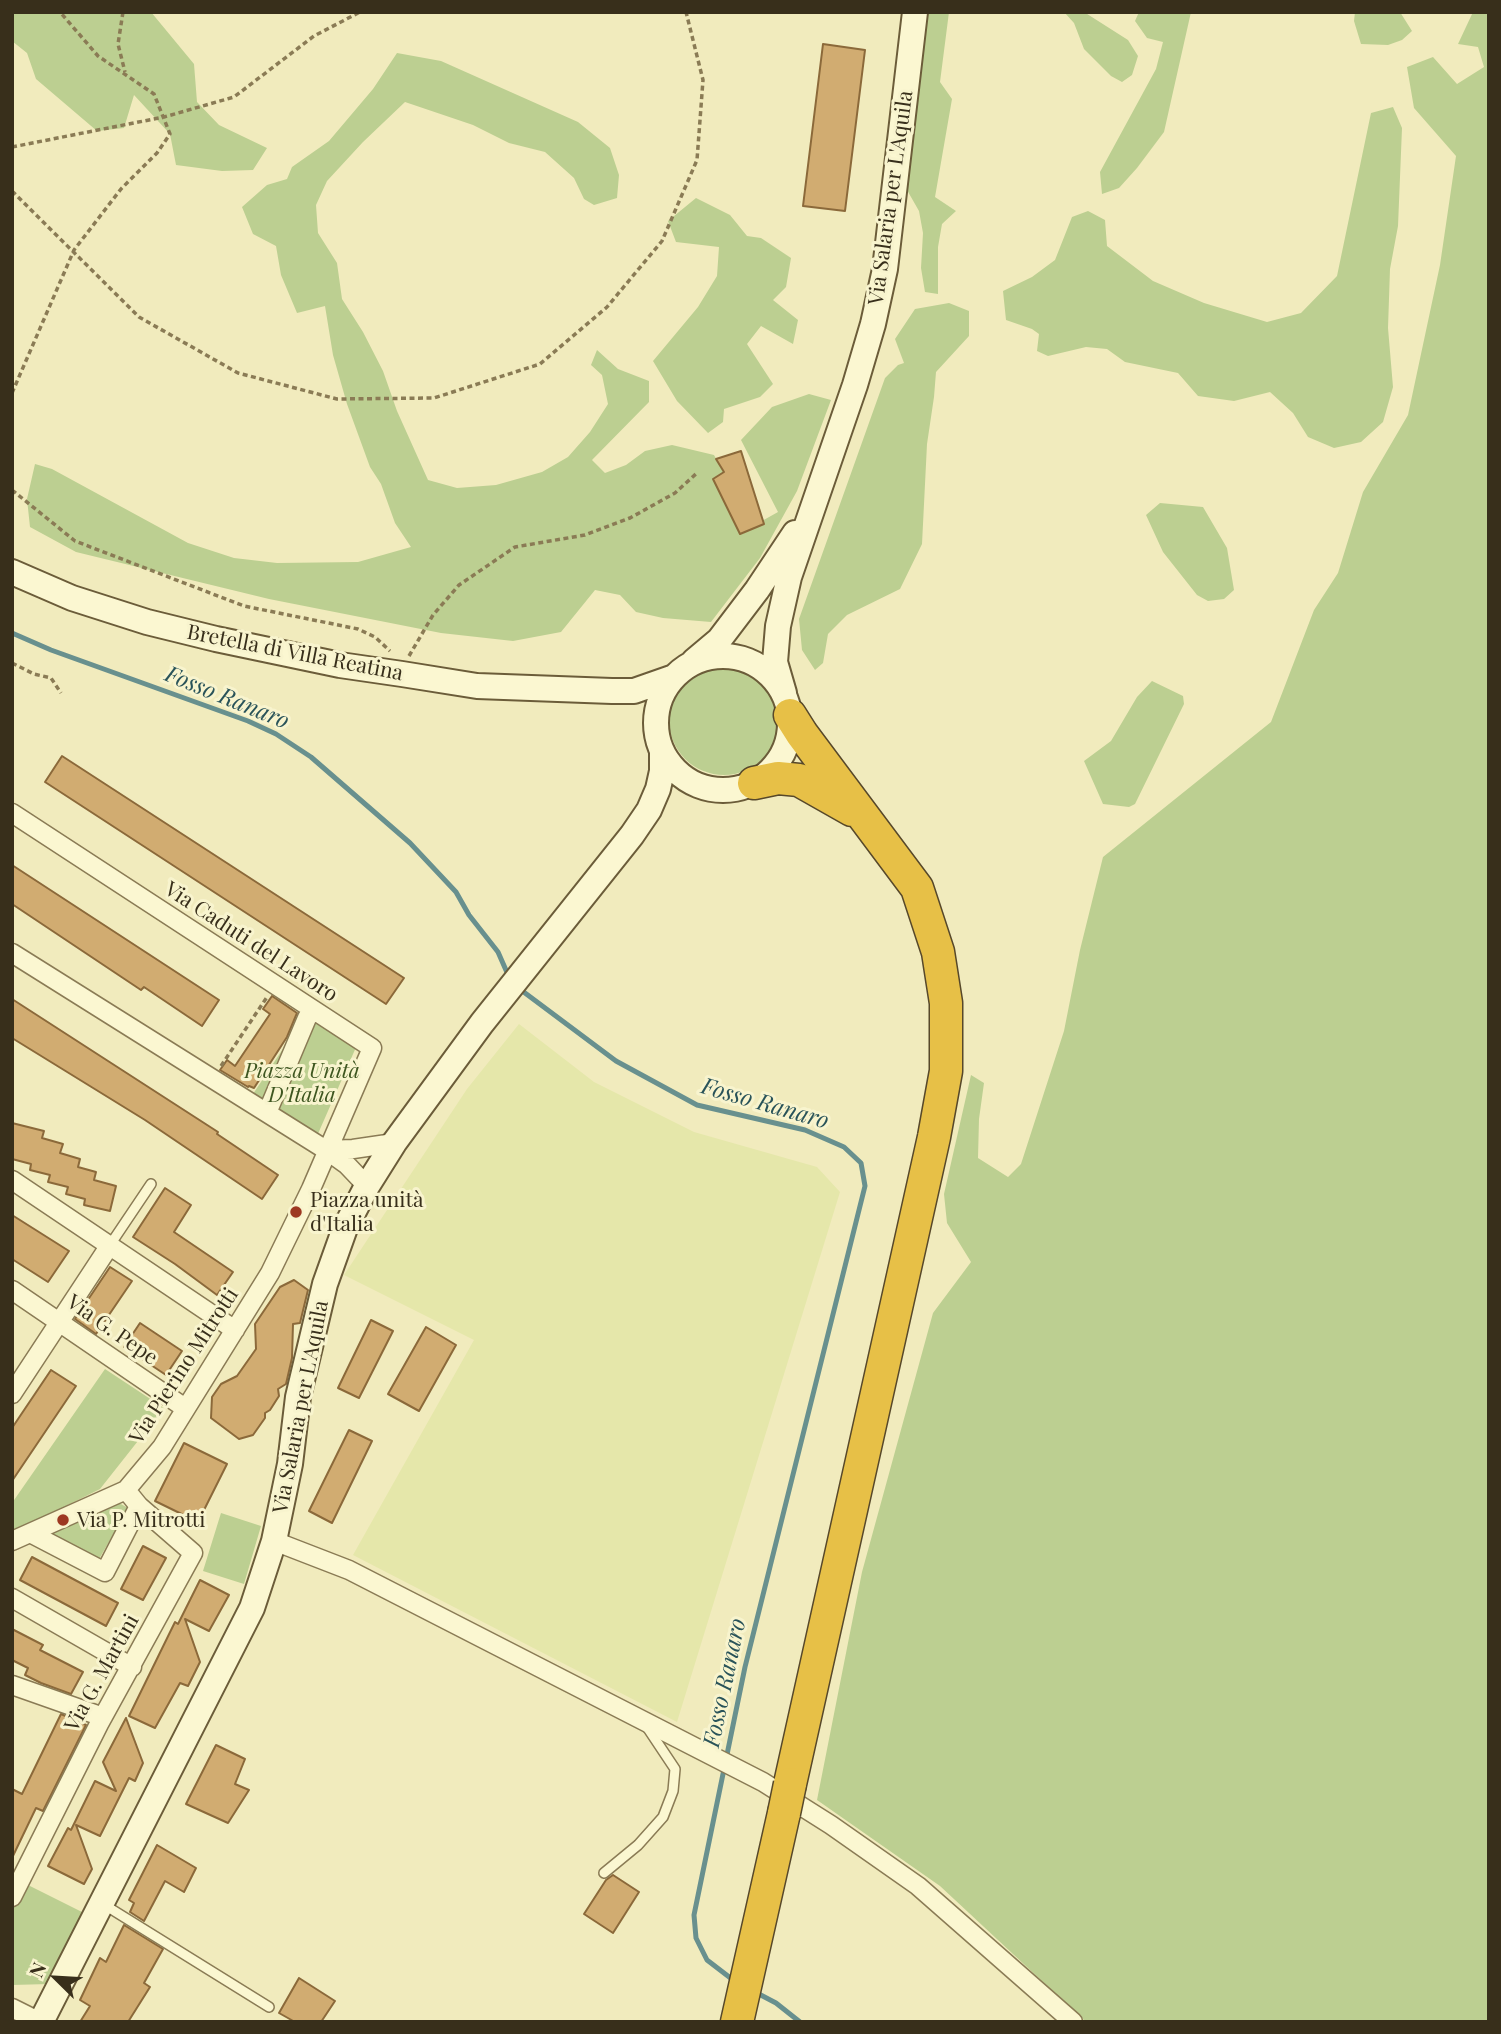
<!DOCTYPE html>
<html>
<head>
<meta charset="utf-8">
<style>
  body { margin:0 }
  #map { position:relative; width:1501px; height:2034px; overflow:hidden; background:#f1ebbd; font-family:"Playfair Display",serif }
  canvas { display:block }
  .frame { position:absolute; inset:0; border:14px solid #382f1b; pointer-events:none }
  .north { position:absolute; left:21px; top:1943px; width:70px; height:70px; -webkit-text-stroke:5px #f8f4ce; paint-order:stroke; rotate:294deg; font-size:19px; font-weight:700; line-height:28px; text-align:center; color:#382f1b }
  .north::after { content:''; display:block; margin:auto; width:24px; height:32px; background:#382f1b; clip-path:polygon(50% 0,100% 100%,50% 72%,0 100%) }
</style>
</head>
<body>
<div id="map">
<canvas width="1501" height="2034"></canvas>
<div class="frame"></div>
<div class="north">N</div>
</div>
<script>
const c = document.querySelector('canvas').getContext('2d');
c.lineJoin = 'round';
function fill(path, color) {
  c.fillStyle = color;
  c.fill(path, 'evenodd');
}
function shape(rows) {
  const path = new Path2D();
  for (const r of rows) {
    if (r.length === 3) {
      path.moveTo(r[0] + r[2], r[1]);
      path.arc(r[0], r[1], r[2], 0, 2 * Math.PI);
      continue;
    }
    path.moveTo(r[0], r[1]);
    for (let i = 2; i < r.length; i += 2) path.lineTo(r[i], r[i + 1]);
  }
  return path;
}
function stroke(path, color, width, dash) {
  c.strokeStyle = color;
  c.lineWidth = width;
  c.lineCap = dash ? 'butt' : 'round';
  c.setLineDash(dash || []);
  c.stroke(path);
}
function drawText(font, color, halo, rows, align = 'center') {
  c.font = font + ' "Playfair Display",serif';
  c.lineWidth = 6;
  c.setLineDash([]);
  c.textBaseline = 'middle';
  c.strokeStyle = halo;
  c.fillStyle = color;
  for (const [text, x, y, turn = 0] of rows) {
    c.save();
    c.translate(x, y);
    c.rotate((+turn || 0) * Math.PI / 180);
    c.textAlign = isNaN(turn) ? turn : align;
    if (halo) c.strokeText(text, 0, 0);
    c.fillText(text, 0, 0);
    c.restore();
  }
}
fill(shape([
  [519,1024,594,1082,694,1132,817,1167,840,1192,677,1722,353,1555,474,1340,344,1275,467,1089]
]), '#e5e7aa');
fill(shape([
  [12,12,151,12,194,64,197,102,219,125,267,148,253,170,222,171,176,165,170,134,134,95,124,128,97,131,36,79,27,53,12,41],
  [929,12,949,12,940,82,952,99,935,197,956,211,942,224,938,247,938,294,925,292,921,268,923,233,919,211,907,190,906,158,915,117,922,31],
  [1064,12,1084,12,1128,40,1138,56,1132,75,1122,82,1111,76,1084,49,1074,23],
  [1139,12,1191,12,1164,132,1137,168,1119,188,1102,194,1100,172,1156,69,1163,42,1147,38,1135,21],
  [1355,12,1400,12,1412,31,1402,40,1388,45,1361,44,1354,21],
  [1473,12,1489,12,1489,2022,1086,2022,940,1886,817,1800,862,1572,933,1313,971,1262,947,1223,944,1194,971,1075,984,1083,979,1119,978,1158,1008,1177,1021,1164,1064,1031,1080,950,1103,857,1271,722,1314,610,1338,573,1363,492,1408,415,1440,265,1456,156,1414,108,1407,67,1433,57,1457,84,1484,67,1478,47,1458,44],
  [397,53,441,61,578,122,610,148,619,175,617,198,594,205,584,199,574,178,545,152,509,143,473,125,405,102,363,142,327,181,316,205,318,233,337,263,342,299,363,332,383,371,397,411,428,480,457,488,496,485,542,472,568,457,590,432,608,404,602,375,591,365,597,350,618,369,649,381,649,402,592,460,605,473,626,465,645,451,672,445,714,455,753,526,778,512,741,440,772,407,809,394,831,400,797,491,760,558,711,622,663,618,636,612,620,595,595,590,561,632,513,641,441,633,269,599,76,552,30,527,27,499,35,464,52,469,188,543,234,558,277,563,358,562,411,547,395,523,381,484,370,467,347,404,333,355,325,306,297,313,281,275,276,246,253,234,242,207,267,185,287,179,292,167,329,141,373,89],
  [1393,107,1402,128,1398,226,1390,269,1388,328,1393,387,1383,422,1361,442,1334,448,1308,437,1293,413,1270,392,1234,401,1198,396,1178,373,1125,362,1107,349,1086,347,1048,356,1037,351,1039,334,1032,329,1006,320,1003,291,1032,277,1055,260,1072,217,1088,211,1105,220,1107,246,1153,281,1204,303,1267,322,1301,313,1337,276,1371,113],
  [696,198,730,215,747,236,761,238,791,258,786,287,773,300,798,320,793,344,761,326,747,344,773,384,760,397,724,409,723,422,708,433,677,401,653,361,698,307,717,276,719,247,676,242,668,221],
  [949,303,969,311,969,336,936,372,934,397,927,444,922,544,900,589,847,615,828,634,823,663,815,670,802,650,799,619,885,378,898,365,904,363,895,339,915,309],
  [1160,503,1203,507,1227,548,1234,590,1224,599,1208,601,1197,595,1163,552,1146,515],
  [724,720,55],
  [1152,681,1183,696,1184,704,1135,804,1129,807,1103,804,1084,761,1111,741,1137,697],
  [306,1014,357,1045,317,1136,253,1094],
  [105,1369,164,1408,100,1489,12,1533,12,1503],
  [119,1503,128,1508,98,1561,51,1534],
  [221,1513,261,1526,244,1584,203,1571],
  [26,1884,86,1914,49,1984,12,1985,12,1911]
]), '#bccf91');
stroke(shape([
  [12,633,51,650,248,721,276,734,311,757,410,843,456,892,469,915,498,952,509,977],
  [517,987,616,1061,697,1105,805,1130,844,1147,861,1163,865,1186,745,1667,694,1915,696,1938,707,1960,737,1983],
  [755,1992,776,2003,800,2022]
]), '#68908e', 5);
const building = shape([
  [823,44,865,50,845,211,803,206,823,44],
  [741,451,764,524,740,534,713,479,724,472,716,459,741,451],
  [62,756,404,978,386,1004,45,782,62,756],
  [12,865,219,1000,202,1026,144,987,141,990,12,904,12,865],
  [272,996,297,1013,287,1037,254,1088,249,1086,248,1087,220,1070,227,1060,235,1066,270,1014,263,1009,272,996],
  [12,999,218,1132,217,1134,278,1175,262,1199,145,1120,12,1038,12,999],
  [12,1123,44,1131,42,1138,63,1144,60,1153,80,1159,78,1167,96,1172,94,1180,116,1186,110,1211,84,1205,85,1199,66,1194,68,1187,48,1182,50,1175,30,1170,31,1164,12,1159,12,1123],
  [165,1188,191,1205,174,1232,233,1272,217,1295,175,1264,133,1237,165,1188],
  [12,1215,69,1251,48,1282,12,1259,12,1215],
  [110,1267,132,1281,96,1334,75,1319,110,1267],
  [294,1280,308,1290,300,1323,293,1324,292,1358,286,1384,278,1389,279,1396,270,1410,265,1413,265,1418,253,1435,239,1439,211,1418,212,1397,221,1384,237,1376,256,1349,255,1324,280,1287,294,1280],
  [371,1320,393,1331,359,1398,338,1388,371,1320],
  [140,1323,182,1351,166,1375,124,1347,140,1323],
  [426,1327,456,1345,419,1411,388,1394,426,1327],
  [51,1370,76,1386,12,1481,12,1428,51,1370],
  [349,1430,372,1441,332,1523,309,1511,349,1430],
  [184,1443,227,1464,198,1522,155,1501,184,1443],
  [143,1546,166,1558,143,1600,121,1589,143,1546],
  [32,1557,118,1603,106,1626,20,1580,32,1557],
  [200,1580,229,1595,209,1631,185,1619,200,1662,188,1686,180,1683,155,1728,129,1716,175,1622,178,1624,200,1580],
  [12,1629,43,1645,40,1650,83,1672,71,1694,41,1683,25,1675,28,1668,12,1660,12,1629],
  [61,1714,86,1725,43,1811,36,1808,12,1858,12,1789,22,1794,61,1714],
  [126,1718,143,1763,135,1781,129,1778,100,1836,76,1825,92,1869,84,1884,48,1866,68,1828,71,1830,95,1781,116,1791,103,1762,126,1718],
  [216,1745,245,1759,235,1784,249,1790,228,1823,186,1804,216,1745],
  [157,1845,196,1868,184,1892,165,1881,144,1921,130,1912,134,1903,129,1900,157,1845],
  [613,1875,639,1892,613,1933,584,1914,606,1880,613,1875],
  [124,1925,163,1949,144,1983,150,1987,128,2022,80,2022,90,2006,80,2000,100,1958,106,1962,124,1925],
  [299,1978,335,2001,321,2022,295,2022,279,2013,299,1978]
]);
fill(building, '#d1ac71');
stroke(building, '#8b693a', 2);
const lane = shape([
  [110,1245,151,1184],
  [604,1873,638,1845,663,1817,673,1791,675,1769,647,1727],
  [103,1904,269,2007]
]);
const street = shape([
  [12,813,372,1048,311,1189,270,1273,162,1447,126,1490,12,1541],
  [12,953,326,1150],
  [267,1113,307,1018,313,1010],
  [12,1180,235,1330],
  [367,1186,347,1165,326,1150,353,1149,394,1143],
  [12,1290,185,1408],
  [12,1394,110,1245],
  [32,1534,105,1572,139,1506],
  [274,1541,349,1570,763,1782,831,1825,918,1886,1073,2022],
  [12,1598,132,1667],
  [12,1685,103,1717],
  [12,1897,99,1724,193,1553,139,1506,126,1490],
  [12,2008,40,2022]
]);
const secondary = shape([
  [12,572,72,598,147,622,216,639,340,665,402,674,477,686,612,691,634,691,674,677],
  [723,723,67],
  [694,661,719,640,757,590,795,533],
  [784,693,775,662,778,626,789,577,855,385,873,324,885,269,915,12],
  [41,2022,252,1608,274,1541,290,1464,298,1397,325,1284,345,1228,367,1186,394,1143,482,1023,632,835,649,810,658,789,662,771,662,753]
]);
const highway = shape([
  [754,783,778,778,799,780,852,810],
  [790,1784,934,1137,946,1071,946,1003,938,952,917,888,802,734,790,715],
  [737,2022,784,1813]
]);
stroke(lane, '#8a7b55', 12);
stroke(street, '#8a7b55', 21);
stroke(secondary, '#6b5c39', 28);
stroke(highway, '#57482a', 35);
stroke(shape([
  [123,12,118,44,125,72],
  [12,147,164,117,234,97,314,36,360,12],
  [12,191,139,317,238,373,337,399,434,398,540,364,607,307,662,241,697,160,703,80,686,12],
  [12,393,74,250,121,189,157,153,170,134,154,94,98,56,60,12],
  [12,490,75,541,244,606,358,629,375,637,390,651],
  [409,656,433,615,459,585,515,547,585,535,630,518,675,493,698,472],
  [12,663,34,674,51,678,61,693],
  [221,1066,267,997]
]), '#8a7b55', 3.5, [5, 3.5]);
stroke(lane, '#fbf7d1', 9);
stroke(street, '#fbf7d1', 18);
stroke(secondary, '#fbf7d1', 24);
stroke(highway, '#e7c047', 32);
const highwayBridge = shape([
  [784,1813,790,1784]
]);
stroke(highwayBridge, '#57482a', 35, []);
stroke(highwayBridge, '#e7c047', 32);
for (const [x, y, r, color] of [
  [296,1212,7,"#9d3821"],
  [63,1520,7,"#9d3821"]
]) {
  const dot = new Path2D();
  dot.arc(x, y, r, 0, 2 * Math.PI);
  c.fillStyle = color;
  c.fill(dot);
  stroke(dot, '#f8f4ce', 2.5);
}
drawText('21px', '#382f1b', '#f8f4ce', [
  ["Via Salaria per L'Aquila",891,198,-82],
  ["Bretella di Villa Reatina",295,653,11],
  ["Via Caduti del Lavoro",251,942,33],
  ["Via G. Pepe",112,1330,35],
  ["Via Pierino Mitrotti",184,1366,-57],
  ["Via Salaria per L'Aquila",301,1407,-79],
  ["Via G. Martini",102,1673,-61]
]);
drawText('italic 21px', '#3e5620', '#f8f4ce', [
  ["Piazza Unità",302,1071],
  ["D'Italia",302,1095]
]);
drawText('21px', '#382f1b', '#f8f4ce', [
  ["Piazza unità",310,1200],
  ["d'Italia",310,1224],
  ["Via P. Mitrotti",77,1520]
], 'left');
drawText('italic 23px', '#295359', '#f8f4ce', [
  ["Fosso Ranaro",227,698,22],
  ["Fosso Ranaro",765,1104,16],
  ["Fosso Ranaro",725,1683,-78]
]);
</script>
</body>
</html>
